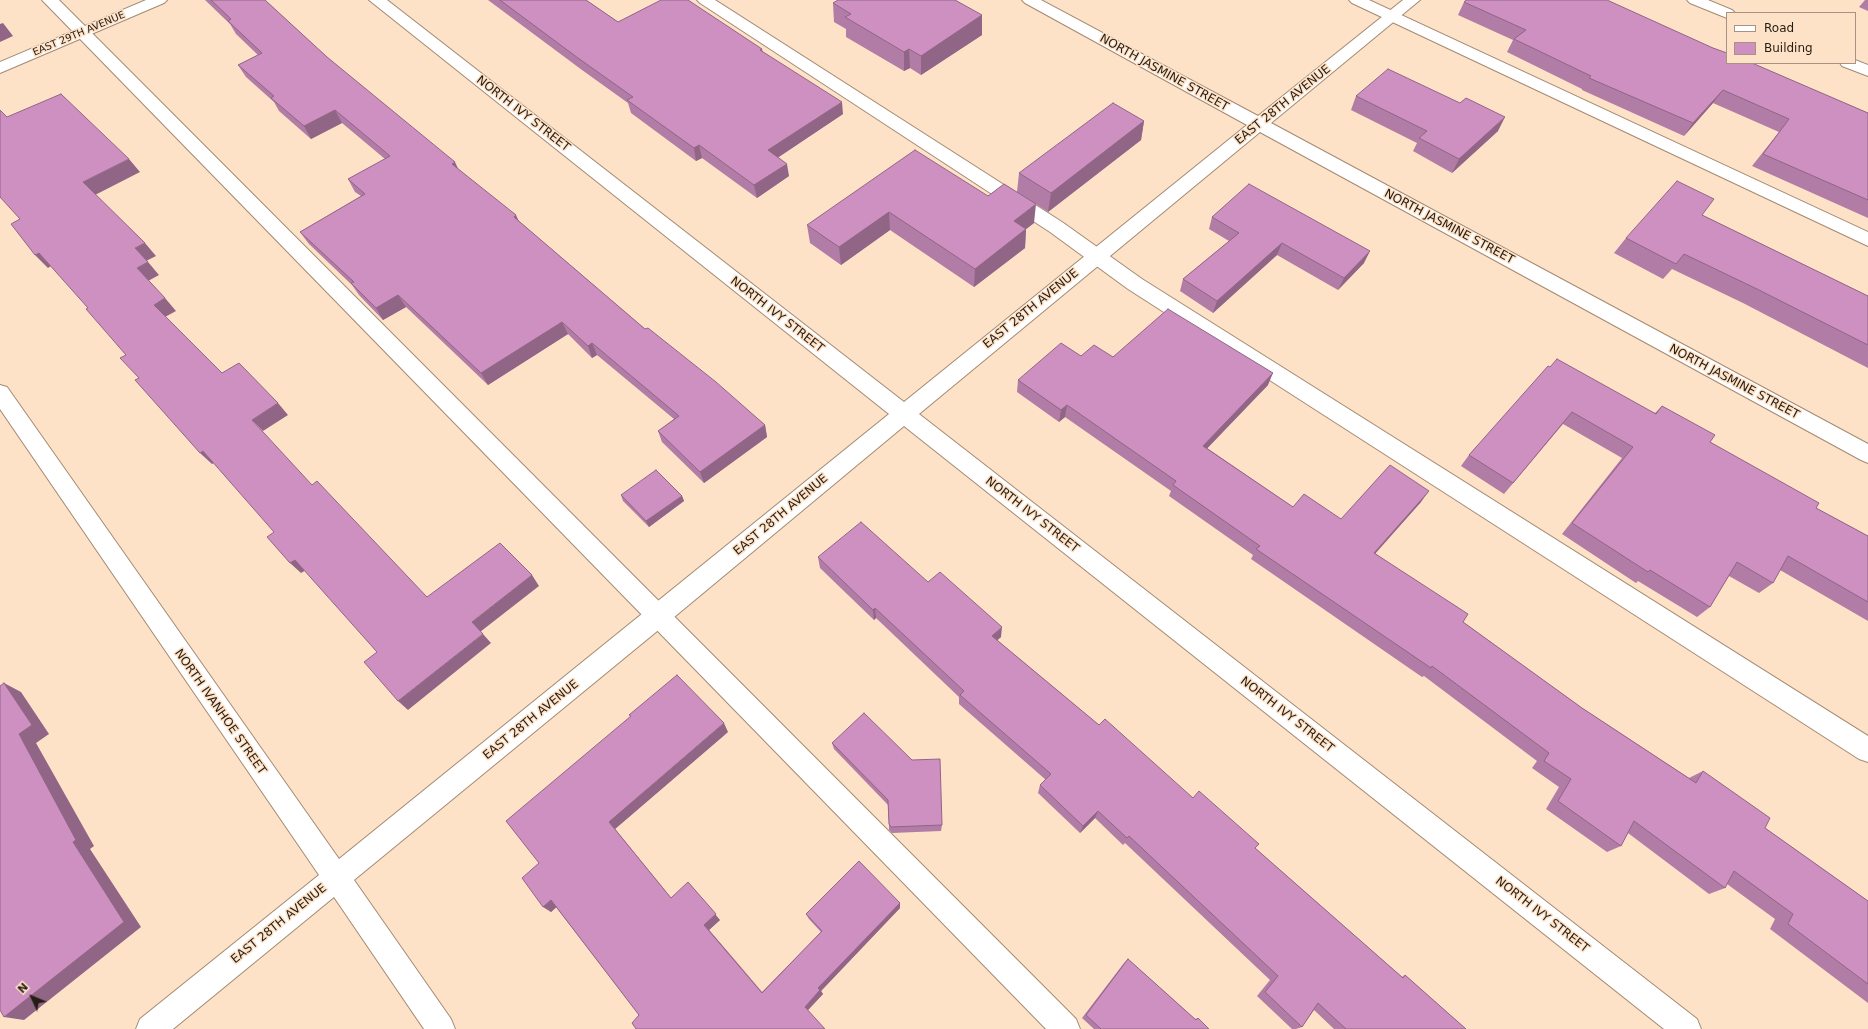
<!DOCTYPE html>
<html>
<head>
<meta charset="utf-8">
<style>
  body { margin:0 }
  #map { position:relative; width:1868px; height:1029px; overflow:hidden; background:#fee2c8; font-family:"DejaVu Sans",sans-serif }
  canvas { display:block }
  .legend { position:absolute; left:1726px; top:12px; width:130px; height:52px; box-sizing:border-box; background:#fee2c8; border:1px solid #a7937f; margin:0; padding:5px 7px; list-style:none; font-size:12px; color:#251c12 }
  .legend li { display:flex; align-items:center; gap:8px; height:20px }
  .legend b { width:20px; border:1px solid #a7937f }
  .north { position:absolute; left:12px; top:977px; width:40px; height:40px; -webkit-text-stroke:3px #fee2c8; paint-order:stroke; rotate:314deg; font-size:11px; font-weight:700; line-height:16px; text-align:center; color:#251c12 }
  .north::after { content:''; display:block; margin:auto; width:14px; height:18px; background:#251c12; clip-path:polygon(50% 0,100% 100%,50% 72%,0 100%) }
</style>
</head>
<body>
<div id="map">
<canvas width="1868" height="1029"></canvas>
<ul class="legend">
<li><b style="height:5px;background:#fff"></b>Road</li>
<li><b style="height:11px;background:#ce90c0"></b>Building</li>
</ul>
<div class="north">N</div>
</div>
<script>
const c = document.querySelector('canvas').getContext('2d');
c.lineJoin = 'round';
function shape(rows) {
  const path = new Path2D();
  for (const r of rows) {
    path.moveTo(r[0], r[1]);
    for (let i = 2; i < r.length; i += 2) path.lineTo(r[i], r[i + 1]);
  }
  return path;
}
function stroke(path, color, width, dash) {
  c.strokeStyle = color;
  c.lineWidth = width;
  c.lineCap = dash ? 'butt' : 'round';
  c.setLineDash(dash || []);
  c.stroke(path);
}
function fill(path, color) {
  c.fillStyle = color;
  c.fill(path, 'evenodd');
}
function drawText(font, color, halo, rows, align = 'center') {
  c.font = font + ' "DejaVu Sans",sans-serif';
  c.lineWidth = 3;
  c.setLineDash([]);
  c.textBaseline = 'middle';
  c.strokeStyle = halo;
  c.fillStyle = color;
  for (const [text, x, y, turn = 0] of rows) {
    c.save();
    c.translate(x, y);
    c.rotate((+turn || 0) * Math.PI / 180);
    c.textAlign = isNaN(turn) ? turn : align;
    if (halo) c.strokeText(text, 0, 0);
    c.fillText(text, 0, 0);
    c.restore();
  }
}
const lane = shape([
  [42,0,59,0,1076,1019,1080,1029,1046,1029,42,0],
  [697,0,715,0,1062,222,1142,279,1868,736,1868,762,1859,759,1128,289,1050,232,700,3,697,0],
  [1349,0,1369,0,1868,232,1868,246,1352,3,1349,0]
]);
const street = shape([
  [369,0,387,0,904,402,1247,125,1025,3,1022,0,1041,0,1258,116,1403,0,1420,0,1271,123,1868,444,1868,463,1861,460,1260,132,919,414,1697,1019,1701,1029,1664,1029,904,426,667,623,354,880,451,1019,455,1029,424,1029,334,897,173,1029,136,1029,140,1019,319,875,0,409,0,385,7,387,339,859,889,414,369,0]
]);
const secondary = shape([
  [146,0,167,0,164,3,0,73,0,62,146,0],
  [1687,0,1708,0,1732,10,1735,13,1727,13,1727,18,1722,16,1690,3,1687,0],
  [1855,60,1868,65,1868,76,1842,66,1840,63,1855,63,1855,60]
]);
stroke(lane, '#a38a72', 2);
stroke(street, '#a38a72', 2);
stroke(secondary, '#a38a72', 2);
fill(lane, '#fff');
fill(street, '#fff');
fill(secondary, '#fff');
fill(shape([
  [205,0,265,0,327,57,645,329,765,425,767,437,704,483,662,442,658,431,674,419,597,355,592,358,568,334,488,385,406,307,383,320,359,295,352,285,309,244,300,232,361,196,355,192,348,179,385,159,342,123,311,139,279,111,274,102,246,77,238,65,258,55,236,34,230,24],
  [488,0,586,0,618,22,762,49,763,52,843,114,778,157,789,176,757,198,702,158,696,161,631,113,628,103,582,70],
  [1865,0,1868,0,1868,11,1859,7],
  [1464,2,1713,48,1868,113,1868,218,1752,166,1779,132,1713,103,1684,136,1582,90,1582,89,1507,52,1513,40,1458,15],
  [833,3,982,15,982,35,921,75,910,68,904,71,846,37,846,29,834,22],
  [1356,96,1498,131,1452,173,1413,151,1417,143,1351,110],
  [1144,121,1141,140,1048,212,1017,192,1019,173],
  [988,196,1034,223,1026,229,1025,248,974,287,890,230,841,265,810,243,807,225],
  [1702,215,1868,296,1868,368,1743,303,1672,269,1663,279,1614,253,1626,238],
  [1212,217,1364,263,1338,290,1277,255,1213,313,1180,291,1183,279,1229,241,1209,229],
  [1081,356,1113,357,1268,385,1207,448,1293,507,1341,519,1421,502,1375,553,1463,622,1582,708,1689,778,1703,771,1765,828,1868,901,1868,1003,1770,929,1775,919,1727,884,1725,888,1709,894,1628,833,1621,846,1607,852,1546,809,1559,787,1532,768,1537,761,1424,676,1422,677,1251,559,1253,555,1169,496,1171,491,1065,417,1059,422,1017,392,1018,380],
  [1550,367,1655,413,1662,406,1710,442,1816,508,1868,536,1868,621,1780,570,1773,583,1759,593,1729,576,1710,607,1697,617,1638,581,1636,583,1562,534,1622,458,1563,424,1504,494,1461,466,1469,455],
  [621,495,682,496,684,501,649,527,623,501],
  [818,557,928,582,1001,637,997,640,1099,725,1255,848,1402,977,1405,975,1466,1029,1334,1029,1314,1010,1302,1027,1296,1029,1292,1029,1257,996,1270,980,1125,843,1123,845,1095,818,1080,833,1038,793,1040,785,1046,780,959,704,959,697,876,618,874,620,820,568],
  [728,732,615,829,671,898,720,920,709,930,762,992,821,932,809,919,806,914,900,903,900,908,821,991,823,994,808,1010,639,1015,556,907,551,912,522,878],
  [832,743,942,825,941,831,892,833,889,830,889,824,888,805,834,749],
  [1128,959,1195,1019,1198,1018,1209,1029,1094,1029,1082,1018,1124,963]
]), '#b17ca5');
fill(shape([
  [982,15,982,35,921,75,921,56],
  [3,23,13,36,0,42,0,24],
  [909,49,910,68,904,71,904,52],
  [1723,90,1713,103,1684,136,1693,123],
  [842,102,843,114,770,163,768,150],
  [335,110,342,123,311,139,304,126],
  [1505,117,1498,131,1452,173,1459,159],
  [1144,121,1141,140,1048,212,1051,193],
  [699,145,702,158,696,161,694,148],
  [129,159,140,172,95,195,83,182],
  [455,162,461,175,452,164],
  [787,164,789,176,757,198,754,185],
  [1036,204,1034,223,1012,240,1014,221],
  [889,212,890,230,841,265,839,247],
  [516,215,522,228,514,217],
  [1026,229,1025,248,974,287,975,269],
  [145,243,156,256,146,261,135,248],
  [1282,243,1277,255,1213,313,1217,301],
  [1370,251,1364,263,1338,290,1344,278],
  [39,253,51,266,48,268,35,255],
  [148,262,159,275,148,281,137,268],
  [398,295,406,307,383,320,376,308],
  [165,298,176,311,165,317,154,305],
  [562,322,568,334,488,385,481,373],
  [592,343,597,355,592,358,588,346],
  [1273,373,1268,385,1199,457,1203,446],
  [278,403,288,415,263,431,252,420],
  [1067,405,1065,417,1059,422,1061,410],
  [765,425,767,437,704,483,700,472],
  [203,451,214,463,212,464,200,453],
  [1429,491,1421,502,1367,563,1374,553],
  [682,496,684,501,649,527,646,521],
  [295,560,306,570,301,573,290,563],
  [532,575,539,586,480,632,472,622],
  [875,608,876,618,874,620,873,610],
  [1002,627,1001,637,991,646,992,636],
  [483,634,491,643,408,710,398,701],
  [4,683,21,692,49,734,36,743,94,846,90,849,141,927,24,1020,4,1017,73,842,19,734],
  [724,723,728,732,615,829,676,904,671,898,609,822],
  [1098,811,1095,818,1080,833,1083,826],
  [688,882,720,920,709,930,766,996,704,925],
  [551,900,559,905,551,912,543,907],
  [900,903,900,908,821,991,823,994,808,1010,805,1007,818,988]
]), '#906586');
const building = shape([
  [211,0,265,0,327,57,455,162,452,164,516,215,514,217,645,329,648,328,716,382,765,425,700,472,658,431,679,416,592,343,588,346,562,322,481,373,398,295,376,308,351,283,354,282,300,232,365,194,348,179,390,156,335,110,304,126,271,98,274,96,238,65,262,53,228,21,231,19,211,0],
  [500,0,586,0,618,22,661,0,688,0,762,49,760,50,842,102,768,150,787,164,754,185,699,145,694,148,627,100,633,97,578,58,500,0],
  [838,0,955,0,982,15,921,56,909,49,904,52,845,17,851,14,833,3,838,0],
  [1466,0,1607,0,1713,48,1727,53,1727,63,1752,63,1868,113,1868,200,1763,154,1789,119,1723,90,1693,123,1589,78,1591,76,1514,39,1526,30,1464,2,1466,0],
  [1388,69,1460,103,1466,98,1505,117,1459,159,1419,138,1427,131,1356,96,1388,69],
  [61,94,129,159,83,182,145,243,135,248,148,262,137,268,165,298,154,305,222,373,239,363,278,403,252,420,312,485,317,481,427,597,500,543,532,575,472,622,483,634,398,701,364,662,377,652,295,560,290,563,267,537,274,532,203,451,200,453,135,380,139,378,120,358,126,355,86,309,88,308,39,253,35,255,11,224,20,219,0,197,0,110,7,117,61,94],
  [1113,103,1144,121,1051,193,1019,173,1113,103],
  [915,150,988,196,1004,184,1036,204,1014,221,1026,229,975,269,889,212,839,247,807,225,915,150],
  [1677,181,1714,199,1702,215,1868,296,1868,345,1757,289,1684,254,1676,264,1626,238,1677,181],
  [1249,184,1370,251,1344,278,1282,243,1217,301,1183,279,1239,233,1212,217,1249,184],
  [1168,309,1273,373,1203,446,1293,507,1304,494,1341,519,1390,465,1429,491,1374,553,1468,614,1463,622,1582,708,1696,783,1703,771,1770,818,1765,828,1868,901,1868,984,1788,924,1793,914,1734,871,1725,888,1634,821,1621,846,1558,801,1571,779,1544,761,1549,753,1432,666,1431,668,1256,549,1260,546,1173,485,1176,481,1067,405,1061,410,1018,380,1061,343,1081,356,1094,345,1113,357,1168,309],
  [1557,359,1656,414,1662,406,1715,435,1710,442,1819,503,1816,508,1868,536,1868,602,1788,556,1773,583,1737,562,1710,607,1650,570,1648,572,1572,523,1633,447,1572,412,1513,483,1469,455,1548,366,1550,367,1557,359],
  [656,470,682,496,646,521,621,495,656,470],
  [861,522,928,582,940,572,1002,627,992,636,1099,725,1105,719,1193,798,1199,791,1259,844,1255,848,1403,978,1405,975,1466,1029,1346,1029,1318,1003,1302,1027,1265,992,1278,976,1129,836,1127,838,1098,811,1083,826,1040,785,1051,774,960,695,964,691,875,608,873,610,818,557,861,522],
  [677,675,724,723,609,822,671,898,688,882,716,914,704,925,762,993,822,931,806,914,859,861,900,903,818,988,820,990,805,1007,825,1029,636,1029,632,1023,639,1015,551,900,543,907,522,878,539,863,506,821,631,716,629,715,677,675],
  [4,683,32,725,19,734,76,840,73,842,124,922,4,1017,0,1010,0,686,4,683],
  [864,713,912,760,940,759,942,825,891,827,889,824,888,800,832,743,864,713],
  [1128,959,1196,1020,1198,1018,1209,1029,1101,1029,1086,1015,1128,959]
]);
fill(building, '#ce90c0');
stroke(building, '#906586', 1);
drawText('10px', '#251c12', '#fee2c8', [
  ["EAST 29TH AVENUE",79,34,-23]
]);
drawText('12px', '#251c12', '#fee2c8', [
  ["NORTH JASMINE STREET",1164,73,29],
  ["EAST 28TH AVENUE",1283,105,-39],
  ["NORTH IVY STREET",523,114,38],
  ["NORTH JASMINE STREET",1449,227,28],
  ["EAST 28TH AVENUE",1031,309,-39],
  ["NORTH IVY STREET",777,315,38],
  ["NORTH JASMINE STREET",1734,382,28],
  ["EAST 28TH AVENUE",781,515,-40],
  ["NORTH IVY STREET",1032,515,38],
  ["NORTH IVANHOE STREET",220,712,55],
  ["NORTH IVY STREET",1287,715,38],
  ["EAST 28TH AVENUE",531,720,-39],
  ["NORTH IVY STREET",1542,915,38],
  ["EAST 28TH AVENUE",279,924,-39]
]);
</script>
</body>
</html>
